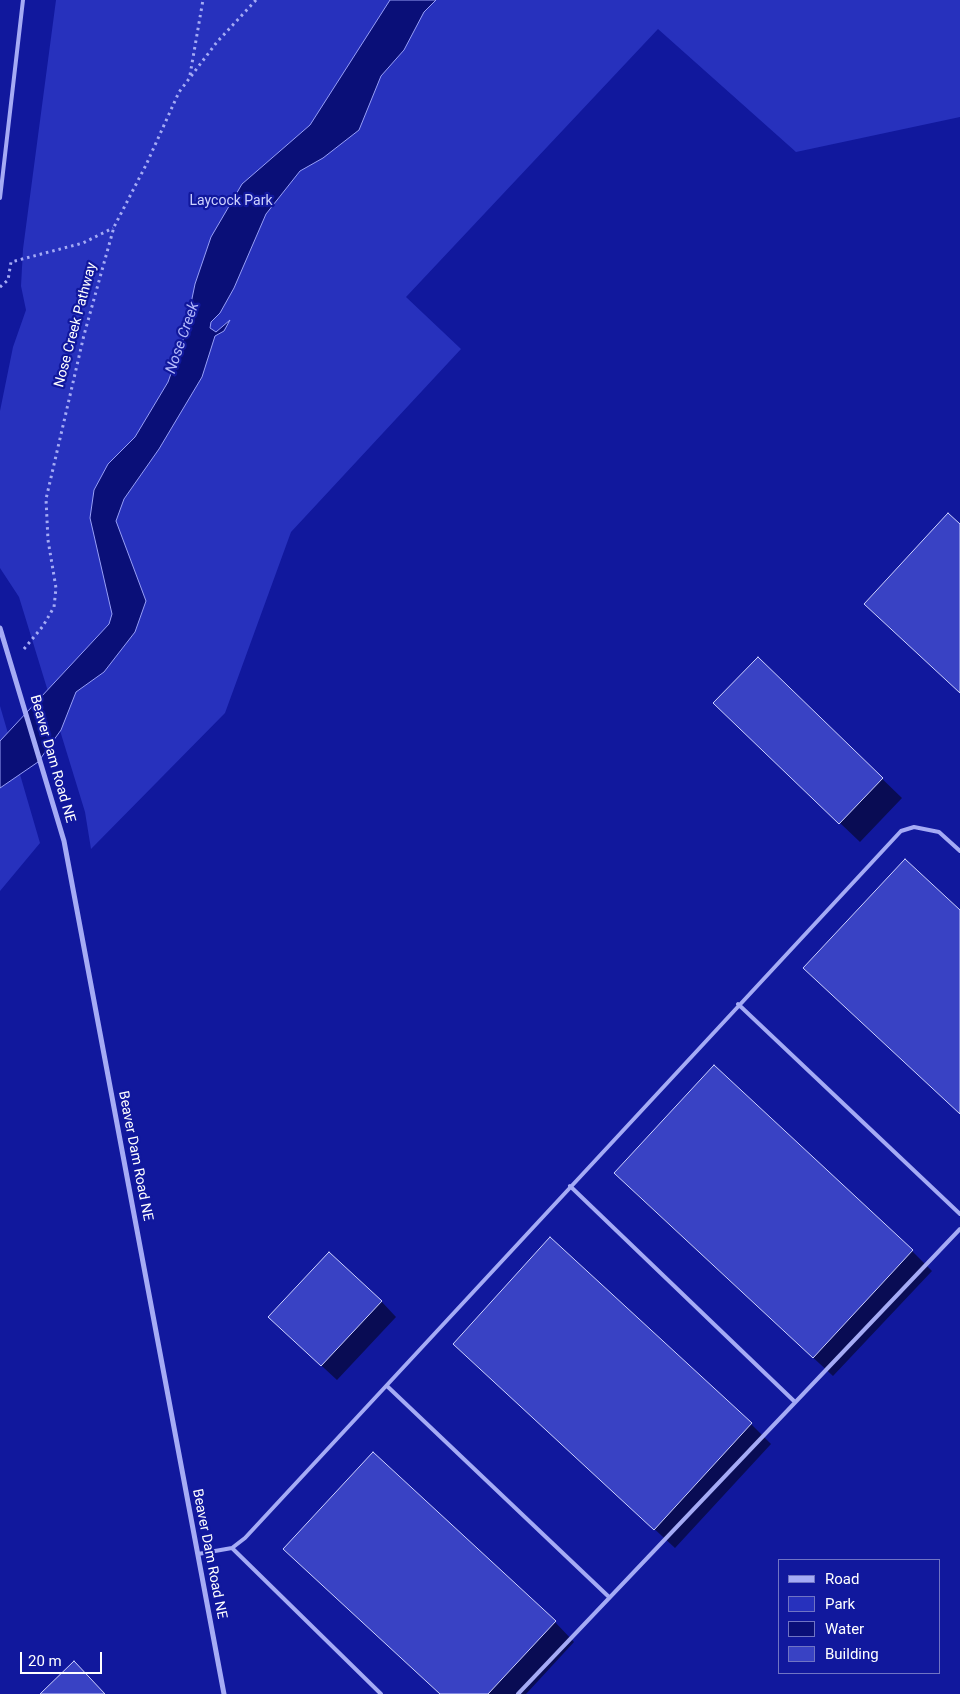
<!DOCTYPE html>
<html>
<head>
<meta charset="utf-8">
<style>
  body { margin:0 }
  #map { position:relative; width:960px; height:1694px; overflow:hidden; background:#11189d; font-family:Roboto,sans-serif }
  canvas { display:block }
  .legend { position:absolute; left:778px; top:1559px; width:162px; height:115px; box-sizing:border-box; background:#11189d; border:1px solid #7074c4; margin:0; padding:6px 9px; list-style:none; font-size:15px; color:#fff }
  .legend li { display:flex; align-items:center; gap:10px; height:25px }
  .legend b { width:25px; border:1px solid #7074c4 }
  .scale { position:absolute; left:20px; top:1652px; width:82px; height:22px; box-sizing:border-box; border:2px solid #fff; border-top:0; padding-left:6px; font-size:15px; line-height:18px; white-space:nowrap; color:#fff; -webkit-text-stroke:4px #11189d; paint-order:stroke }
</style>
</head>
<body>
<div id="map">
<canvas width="960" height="1694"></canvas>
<ul class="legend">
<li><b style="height:6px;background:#a5abf5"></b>Road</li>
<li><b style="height:14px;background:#2731bd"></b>Park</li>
<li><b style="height:14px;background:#0a0f78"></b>Water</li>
<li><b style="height:14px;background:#3942c4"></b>Building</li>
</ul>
<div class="scale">20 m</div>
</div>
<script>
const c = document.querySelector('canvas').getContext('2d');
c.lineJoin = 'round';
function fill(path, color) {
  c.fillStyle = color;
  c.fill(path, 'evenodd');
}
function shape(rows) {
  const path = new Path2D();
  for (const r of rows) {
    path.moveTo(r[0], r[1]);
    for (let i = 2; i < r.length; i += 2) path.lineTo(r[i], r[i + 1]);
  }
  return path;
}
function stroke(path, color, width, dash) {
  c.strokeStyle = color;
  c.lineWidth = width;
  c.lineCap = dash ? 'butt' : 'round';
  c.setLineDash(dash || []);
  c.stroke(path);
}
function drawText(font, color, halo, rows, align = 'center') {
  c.font = font + ' Roboto,sans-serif';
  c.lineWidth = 4.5;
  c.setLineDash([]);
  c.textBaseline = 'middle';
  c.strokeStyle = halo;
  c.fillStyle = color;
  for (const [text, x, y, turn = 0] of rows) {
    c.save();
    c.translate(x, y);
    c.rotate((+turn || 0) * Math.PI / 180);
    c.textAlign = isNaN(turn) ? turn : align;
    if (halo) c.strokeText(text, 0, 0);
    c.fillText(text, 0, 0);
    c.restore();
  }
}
fill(shape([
  [56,0,960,0,960,117,796,152,658,29,406,297,461,349,291,532,225,713,91,849,85,812,19,597,0,568,0,411,13,347,26,310,21,286,23,249],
  [0,706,40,843,0,891]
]), '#2731bd');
const water = shape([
  [390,0,436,0,424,12,404,50,381,76,359,130,323,158,300,171,266,214,234,288,220,313,211,322,210,328,216,332,230,320,224,331,215,336,202,377,159,449,124,499,116,521,146,601,135,632,104,672,76,692,61,730,38,762,0,788,0,741,109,624,112,614,90,518,94,490,108,464,135,437,168,382,184,337,195,284,211,237,242,184,310,125,390,0]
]);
fill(water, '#0a0f78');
stroke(water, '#979ff8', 1);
fill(shape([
  [758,659,902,798,860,842,735,723],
  [635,1193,912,1251,932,1271,833,1376],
  [381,1301,396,1317,337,1380,285,1332],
  [454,1344,751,1424,771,1444,675,1548],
  [305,1568,555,1622,574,1642,526,1694,440,1694]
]), '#0007');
const building = shape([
  [948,513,960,524,960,693,864,604,948,513],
  [758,657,883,778,839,824,713,703,758,657],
  [905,859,960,910,960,1114,803,968,905,859],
  [714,1065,913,1250,813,1358,614,1173,714,1065],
  [550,1237,752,1423,654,1530,453,1344,550,1237],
  [329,1252,382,1301,321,1366,268,1317,329,1252],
  [373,1452,556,1621,488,1694,440,1694,283,1549,373,1452],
  [74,1661,105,1694,40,1694,74,1661]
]);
fill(building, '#3942c4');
stroke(building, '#ced2fe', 1);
stroke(shape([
  [190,75,203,0],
  [0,287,8,280,11,262,83,243,113,228],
  [24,649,43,626,54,607,56,588,48,540,46,499,84,335,114,227,146,165,179,92,217,42,256,0]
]), '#a5abf5', 3, [2.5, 4]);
stroke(shape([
  [0,198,23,0],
  [738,1004,960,1214],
  [570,1186,795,1402],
  [387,1386,609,1597],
  [232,1548,381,1694],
  [198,1554,232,1548,245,1538,901,831,914,827,939,832,960,851],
  [518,1694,960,1229]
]), '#a5abf5', 4);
stroke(shape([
  [0,628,64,841,224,1694]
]), '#a5abf5', 5);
drawText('14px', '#ced2fe', '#11189d', [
  ["Laycock Park",231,201]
]);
drawText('14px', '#fff', '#11189d', [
  ["Nose Creek Pathway",76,325,-75],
  ["Beaver Dam Road NE",52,759,74],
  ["Beaver Dam Road NE",135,1156,79],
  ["Beaver Dam Road NE",209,1554,79]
]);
drawText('italic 15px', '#b2b8fb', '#11189d', [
  ["Nose Creek",183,338,-71]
]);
</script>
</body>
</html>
